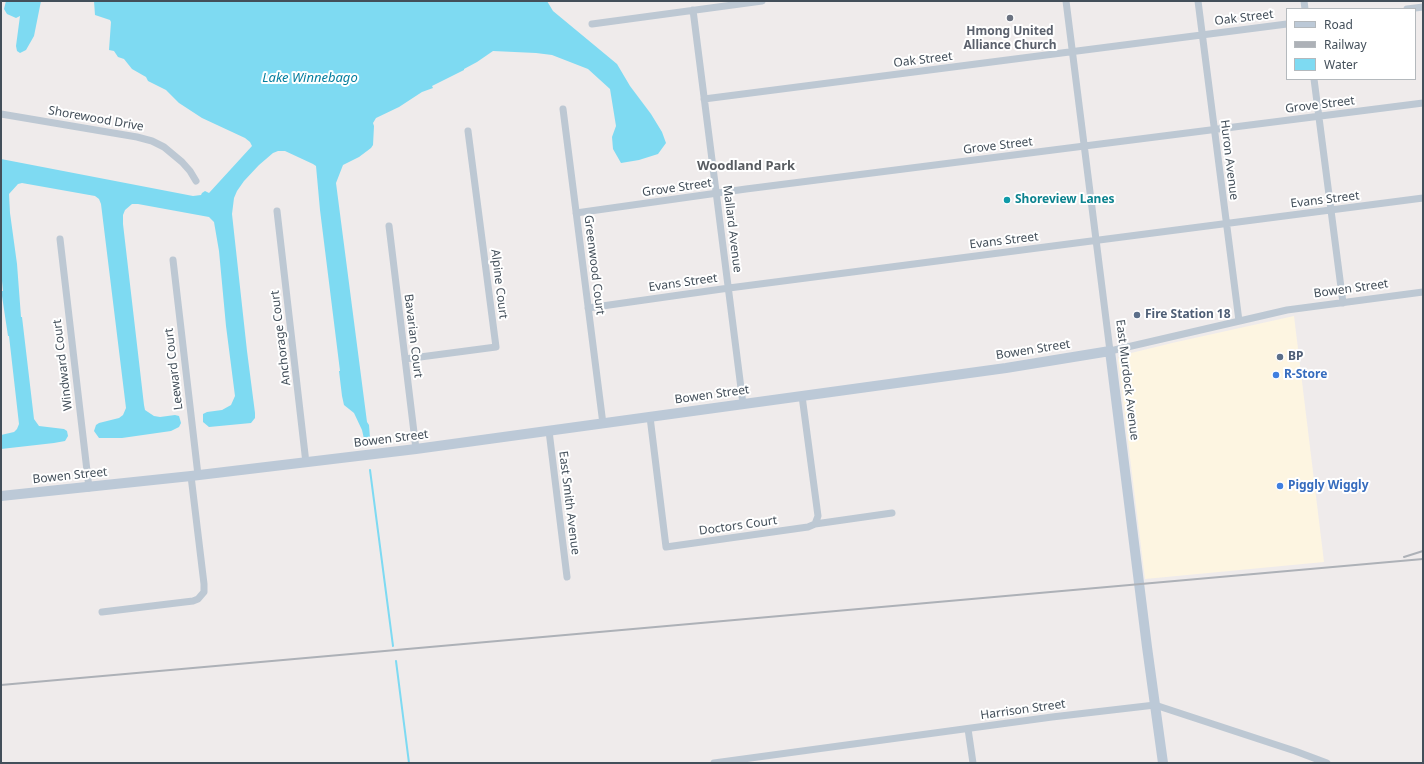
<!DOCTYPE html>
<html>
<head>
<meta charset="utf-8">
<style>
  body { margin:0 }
  #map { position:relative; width:1424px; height:764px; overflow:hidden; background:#efebeb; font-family:"Noto Sans",sans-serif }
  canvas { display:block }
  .frame { position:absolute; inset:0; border:2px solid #434f5a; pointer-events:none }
  .legend { position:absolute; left:1286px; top:8px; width:130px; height:72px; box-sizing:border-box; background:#fff; border:1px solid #b4b9bd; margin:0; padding:5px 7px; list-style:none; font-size:12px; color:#434f5a }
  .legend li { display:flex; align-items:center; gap:8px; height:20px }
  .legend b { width:20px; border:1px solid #b4b9bd }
</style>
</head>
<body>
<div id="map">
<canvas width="1424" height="764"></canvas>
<div class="frame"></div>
<ul class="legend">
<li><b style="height:5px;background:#bcc9d7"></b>Road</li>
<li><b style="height:5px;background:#adb1b7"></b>Railway</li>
<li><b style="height:11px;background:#7edaf2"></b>Water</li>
</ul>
</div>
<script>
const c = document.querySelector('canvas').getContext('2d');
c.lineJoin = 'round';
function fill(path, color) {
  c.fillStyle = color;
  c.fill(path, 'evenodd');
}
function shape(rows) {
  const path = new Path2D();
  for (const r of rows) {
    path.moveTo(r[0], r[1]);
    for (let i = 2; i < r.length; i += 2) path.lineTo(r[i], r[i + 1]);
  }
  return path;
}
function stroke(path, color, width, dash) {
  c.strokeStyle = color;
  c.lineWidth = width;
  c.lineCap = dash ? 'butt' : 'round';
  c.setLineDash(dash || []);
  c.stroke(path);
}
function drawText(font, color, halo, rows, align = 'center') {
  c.font = font + ' "Noto Sans",sans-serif';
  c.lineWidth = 4;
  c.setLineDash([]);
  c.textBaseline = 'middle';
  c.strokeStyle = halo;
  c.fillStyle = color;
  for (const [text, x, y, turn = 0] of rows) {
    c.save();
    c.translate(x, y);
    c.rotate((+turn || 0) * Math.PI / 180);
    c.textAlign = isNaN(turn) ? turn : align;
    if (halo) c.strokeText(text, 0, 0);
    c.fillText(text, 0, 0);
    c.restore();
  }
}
fill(shape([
  [1294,316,1324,562,1145,579,1118,360,1119,356,1172,343]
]), '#fdf5e1');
fill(shape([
  [6,1,41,1,34,36,26,50,20,53,17,51,16,46,20,16,16,18,7,14,4,9],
  [94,1,547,1,553,11,617,64,630,86,651,114,662,132,666,143,658,154,639,160,621,163,613,149,612,137,616,126,610,89,588,69,552,55,536,53,493,51,477,62,464,69,464,70,432,86,433,88,422,92,399,107,376,118,373,123,374,126,373,145,371,148,359,157,343,165,336,183,367,422,369,425,370,438,364,439,362,430,354,413,344,405,342,396,339,371,340,371,320,210,316,166,313,164,285,151,278,151,273,153,259,165,244,181,237,191,234,198,232,214,247,351,255,413,255,418,251,423,209,427,203,422,203,414,207,412,222,410,231,405,235,396,226,326,219,251,214,222,209,217,138,204,132,204,125,210,123,215,123,224,144,405,145,410,154,416,160,417,175,415,179,416,181,423,179,427,171,431,122,438,99,438,94,431,96,425,99,423,119,418,123,415,126,408,101,204,99,199,95,196,22,183,18,184,9,194,10,213,17,264,21,317,22,317,34,419,39,426,64,429,67,431,68,436,65,441,54,443,1,449,1,435,14,432,17,429,19,424,9,336,8,336,2,296,2,291,3,291,1,271,1,159,193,196,201,195,202,193,205,191,209,193,252,146,250,142,245,138,202,118,179,103,166,90,148,81,146,77,132,69,124,59,118,57,114,51,109,50,111,22,110,20,95,15]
]), '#7edaf2');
stroke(shape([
  [370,470,393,646],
  [396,661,409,763]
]), '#7edaf2', 2);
stroke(shape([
  [1066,1,1110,351,1287,310,1423,292],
  [1198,1,1239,321],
  [1304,1,1305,9],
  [1407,9,1423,7],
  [693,10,743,404],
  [592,24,762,1],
  [1314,79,1343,303],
  [704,99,1287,24],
  [563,109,603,424],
  [1,114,137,137,152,141,164,147,182,162,190,171,196,181],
  [277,211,306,463],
  [576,213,746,189,1423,103],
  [389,226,416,449],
  [60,239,89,488],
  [173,260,198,475],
  [588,308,729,288,1423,198],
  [405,359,496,347,468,131],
  [650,417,666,547,808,527,815,524,818,516,802,396],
  [549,431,567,577],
  [815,524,892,513],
  [102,612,193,601,198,599,204,592,204,584,191,476],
  [968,729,973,763],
  [714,763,1052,717,1155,705,1295,751,1327,763]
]), '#bdc8d3', 7);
stroke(shape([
  [1,496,191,476,416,449,1006,368,1110,351,1147,647,1163,763]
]), '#bcc9d7', 10);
stroke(shape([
  [1404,557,1423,551],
  [1,685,1423,559]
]), '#adb1b7', 2);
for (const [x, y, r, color] of [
  [1010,18,4,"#6b7280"],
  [1007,200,4,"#0f9aa8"],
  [1137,315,4,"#5c6f8a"],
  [1280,357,4,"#5c6f8a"],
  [1276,375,4,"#3f7fe0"],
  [1280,486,4,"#3f7fe0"]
]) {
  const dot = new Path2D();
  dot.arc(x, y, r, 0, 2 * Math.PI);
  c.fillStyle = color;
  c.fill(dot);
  stroke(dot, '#fff', 1.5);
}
drawText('12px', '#434f5a', '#fff', [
  ["Oak Street",1244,18,-7],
  ["Oak Street",923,60,-7],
  ["Grove Street",1320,105,-7],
  ["Shorewood Drive",96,119,10],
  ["Grove Street",998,146,-7],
  ["Huron Avenue",1229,160,83],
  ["Grove Street",677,188,-8],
  ["Evans Street",1325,200,-7],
  ["Mallard Avenue",732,229,83],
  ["Evans Street",1004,241,-7],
  ["Greenwood Court",594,265,83],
  ["Evans Street",683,283,-8],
  ["Alpine Court",499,284,83],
  ["Bowen Street",1351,289,-8],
  ["Bavarian Court",413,336,83],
  ["Anchorage Court",281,338,-97],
  ["Bowen Street",1033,350,-9],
  ["Windward Court",63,365,-97],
  ["Leeward Court",174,369,-97],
  ["East Murdock Avenue",1127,380,83],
  ["Bowen Street",712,395,-8],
  ["Bowen Street",391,439,-7],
  ["Bowen Street",70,476,-6],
  ["East Smith Avenue",569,503,83],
  ["Doctors Court",738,526,-8],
  ["Harrison Street",1023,710,-8]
]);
drawText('bold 12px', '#5b616d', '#fff', [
  ["Hmong United",1010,32],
  ["Alliance Church",1010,46]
]);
drawText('bold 12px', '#0d838f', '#fff', [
  ["Shoreview Lanes",1015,200]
], 'left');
drawText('bold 12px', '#4e5e75', '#fff', [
  ["Fire Station 18",1145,315],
  ["BP",1288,357]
], 'left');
drawText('bold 12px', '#366cbe', '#fff', [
  ["R-Store",1284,375],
  ["Piggly Wiggly",1288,486]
], 'left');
drawText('italic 13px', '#047e9e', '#fff', [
  ["Lake Winnebago",310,78]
]);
drawText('bold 13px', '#585c61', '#fff', [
  ["Woodland Park",746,166]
]);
</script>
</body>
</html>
